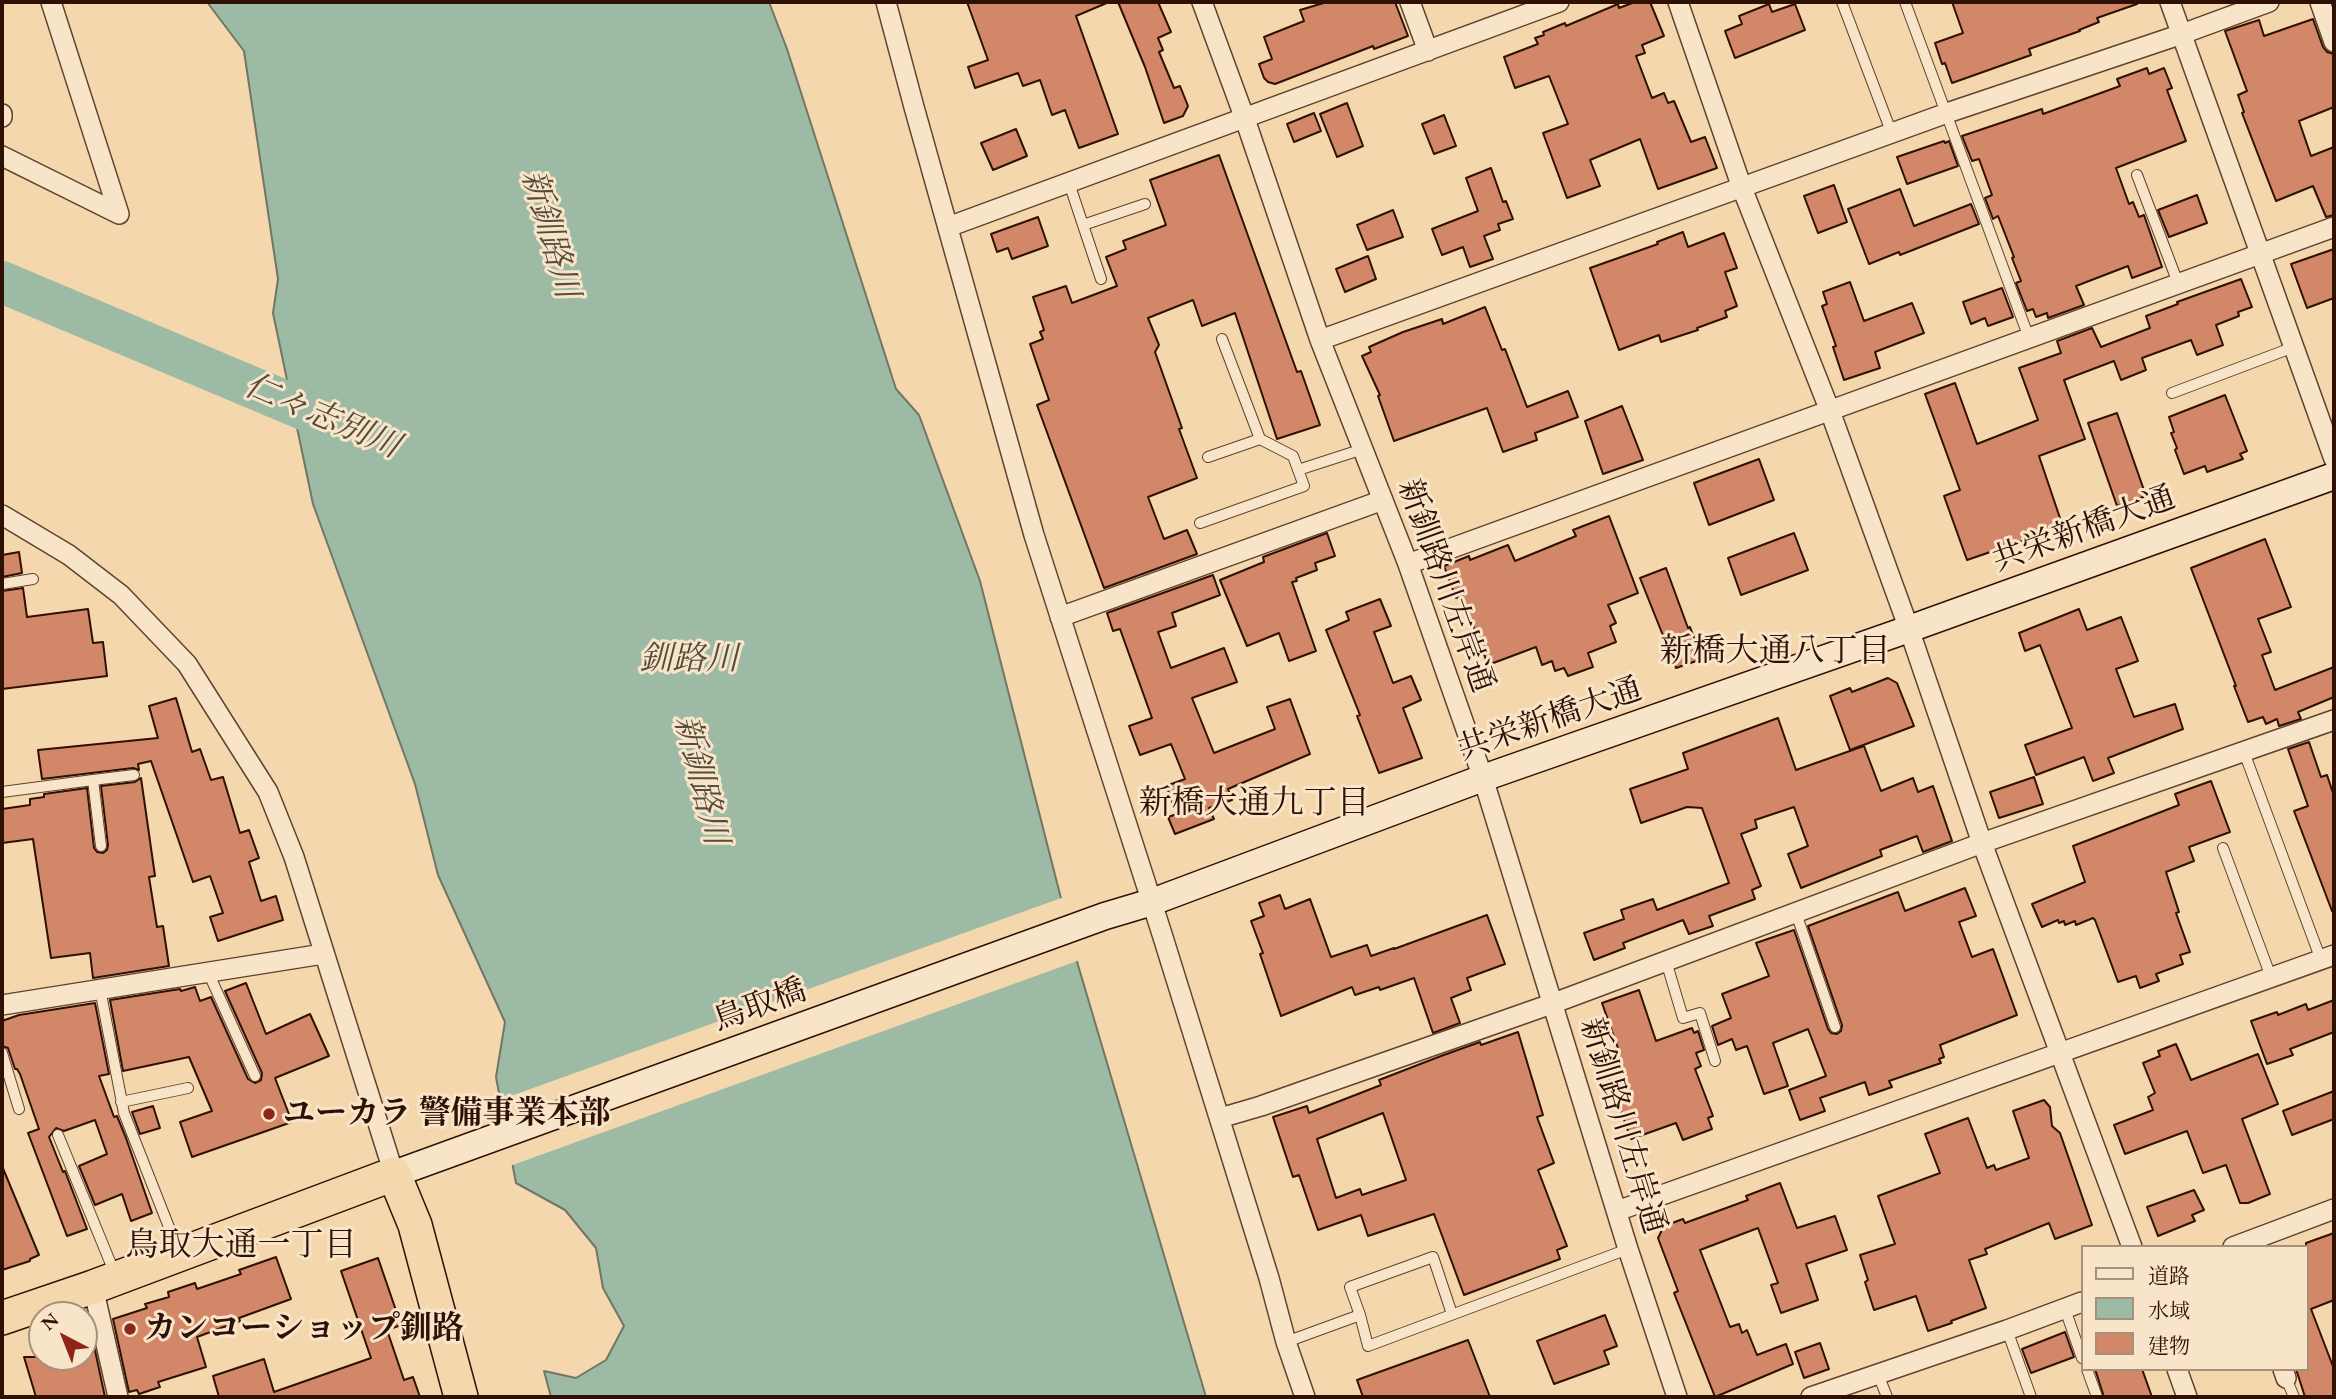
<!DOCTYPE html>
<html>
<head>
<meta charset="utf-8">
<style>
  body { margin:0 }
  #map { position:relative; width:2336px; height:1399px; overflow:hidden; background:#f4d7ac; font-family:"EB Garamond","Noto Serif JP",serif }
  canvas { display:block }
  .frame { position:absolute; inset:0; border:4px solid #2e1104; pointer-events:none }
  .legend { position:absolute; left:2081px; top:1245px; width:228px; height:126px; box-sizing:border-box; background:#f8e5c9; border:2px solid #a7907a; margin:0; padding:9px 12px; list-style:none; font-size:21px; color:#2e1104 }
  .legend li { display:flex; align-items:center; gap:14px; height:35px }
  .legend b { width:35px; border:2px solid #a7907a }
  .north { position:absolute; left:28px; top:1301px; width:70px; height:70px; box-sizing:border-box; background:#f8e5c9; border:2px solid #a7907a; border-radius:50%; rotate:318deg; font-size:19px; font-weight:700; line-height:28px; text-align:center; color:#2e1104 }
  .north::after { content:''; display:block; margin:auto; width:24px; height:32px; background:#8f2418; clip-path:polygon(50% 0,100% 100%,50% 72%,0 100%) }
</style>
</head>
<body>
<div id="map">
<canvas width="2336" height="1399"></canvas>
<div class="frame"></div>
<ul class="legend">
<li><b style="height:9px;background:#f8e5c9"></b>道路</li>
<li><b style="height:19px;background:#9dbaa5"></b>水域</li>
<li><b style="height:19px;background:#d18768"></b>建物</li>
</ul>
<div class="north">N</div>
</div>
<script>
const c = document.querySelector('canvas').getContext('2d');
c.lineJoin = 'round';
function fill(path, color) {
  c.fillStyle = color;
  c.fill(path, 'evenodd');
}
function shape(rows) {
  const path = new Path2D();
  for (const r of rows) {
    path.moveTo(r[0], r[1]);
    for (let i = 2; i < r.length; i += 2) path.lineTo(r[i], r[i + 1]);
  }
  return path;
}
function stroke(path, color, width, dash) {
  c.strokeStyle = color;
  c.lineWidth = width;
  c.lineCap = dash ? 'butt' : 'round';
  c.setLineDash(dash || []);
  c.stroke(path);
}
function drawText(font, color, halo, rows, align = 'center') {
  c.font = font + ' "EB Garamond","Noto Serif JP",serif';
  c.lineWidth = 6;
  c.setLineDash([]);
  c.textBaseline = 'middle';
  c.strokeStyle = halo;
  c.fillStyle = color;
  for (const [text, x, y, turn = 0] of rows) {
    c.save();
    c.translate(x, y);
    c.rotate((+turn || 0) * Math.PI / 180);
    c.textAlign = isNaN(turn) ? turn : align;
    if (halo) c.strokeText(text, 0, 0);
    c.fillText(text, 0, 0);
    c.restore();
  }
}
const water = shape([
  [207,2,769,2,787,49,896,389,919,415,980,581,1078,965,1206,1397,551,1397,544,1371,576,1378,606,1360,624,1326,603,1288,596,1248,565,1210,516,1183,496,1077,505,1022,438,875,415,784,313,504,273,313,278,279,244,51,207,2]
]);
fill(water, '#9dbaa5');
stroke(water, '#717665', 2);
fill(shape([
  [1064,897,1080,960,510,1166,497,1101]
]), '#f4d7ac');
stroke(shape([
  [2,282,346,427]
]), '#9dbaa5', 42);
const building = shape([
  [967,2,1109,2,1076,16,1118,134,1079,148,1065,110,1052,115,1040,80,1023,86,1018,73,975,88,968,67,988,60,967,2],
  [1118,2,1158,2,1171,32,1158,38,1163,50,1159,52,1174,88,1180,86,1188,106,1183,116,1164,123,1145,67,1118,2],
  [1327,2,1395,2,1408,36,1374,49,1373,46,1275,84,1268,82,1264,78,1259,64,1272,59,1264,37,1304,21,1300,10,1327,2],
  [1635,2,1650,2,1664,36,1642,45,1645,53,1636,56,1652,98,1664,93,1668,103,1674,101,1691,142,1705,137,1717,168,1658,189,1640,139,1590,160,1600,186,1567,198,1543,133,1568,124,1549,76,1515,88,1504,57,1538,44,1535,38,1544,35,1543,32,1565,23,1566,26,1618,4,1619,8,1635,2],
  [1952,2,2136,2,2137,4,2097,18,2099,22,2079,30,2080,31,2029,49,2031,55,1952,83,1945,63,1942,64,1935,43,1963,33,1952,2],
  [1769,4,1772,12,1795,4,1805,30,1735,58,1725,31,1742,24,1739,16,1769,4],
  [2313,19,2323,47,2327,52,2334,54,2334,107,2299,121,2311,156,2334,147,2334,215,2326,217,2313,186,2276,201,2242,113,2244,112,2238,95,2247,91,2225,31,2259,20,2264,36,2313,19],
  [2147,68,2149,74,2164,68,2172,88,2167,90,2186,141,2116,168,2129,204,2133,202,2139,217,2144,215,2162,267,2132,278,2128,266,2076,286,2084,305,2048,318,2047,313,2036,317,2033,309,2027,311,2016,283,2021,281,2012,258,2014,257,1998,216,1993,219,1985,198,1992,195,1979,159,1972,161,1962,136,2042,109,2043,114,2120,86,2117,79,2147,68],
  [1347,103,1363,146,1337,157,1320,114,1347,103],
  [1314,113,1321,131,1294,142,1287,124,1314,113],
  [1444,115,1456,146,1434,154,1422,124,1444,115],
  [1016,129,1027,156,993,170,981,143,1016,129],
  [1944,141,1945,143,1949,141,1958,166,1907,184,1897,157,1944,141],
  [1219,155,1297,372,1301,371,1320,425,1277,439,1235,313,1202,326,1193,300,1148,318,1159,345,1155,352,1182,428,1179,429,1197,478,1148,497,1164,539,1187,530,1197,554,1104,588,1037,405,1049,400,1030,344,1043,339,1040,332,1044,330,1033,297,1066,286,1072,303,1117,286,1106,257,1126,249,1123,241,1166,225,1150,180,1219,155],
  [1491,168,1503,202,1506,201,1513,219,1498,224,1500,230,1484,236,1493,259,1470,267,1463,247,1442,255,1432,229,1478,211,1466,178,1491,168],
  [1834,185,1847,222,1818,233,1804,196,1834,185],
  [1900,189,1914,226,1971,204,1979,224,1900,255,1899,252,1869,264,1848,209,1900,189],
  [2197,195,2207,223,2169,237,2158,210,2197,195],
  [1393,210,1403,237,1367,250,1357,225,1393,210],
  [1038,217,1048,246,1012,259,1008,248,997,252,991,234,1038,217],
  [1683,232,1688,247,1724,233,1737,268,1725,272,1737,306,1725,311,1727,317,1697,328,1698,330,1661,342,1659,335,1619,350,1590,268,1658,244,1657,242,1683,232],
  [2334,249,2334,298,2307,308,2291,264,2334,249],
  [1368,256,1376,279,1345,292,1336,269,1368,256],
  [2241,279,2252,307,2238,312,2239,316,2216,325,2223,345,2197,355,2191,340,2142,358,2146,370,2121,380,2114,361,2064,380,2085,439,2039,456,2063,527,1967,560,1944,496,1960,490,1925,394,1955,383,1977,444,2038,420,2019,368,2061,353,2057,341,2092,328,2101,347,2150,328,2146,316,2178,304,2177,302,2241,279],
  [1850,282,1864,321,1912,303,1924,333,1875,352,1880,368,1844,380,1833,347,1836,346,1822,306,1827,304,1823,292,1850,282],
  [2002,288,2013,317,1988,326,1985,318,1971,324,1963,302,2002,288],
  [1485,307,1502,350,1505,349,1527,407,1568,391,1578,417,1535,433,1537,440,1503,452,1487,408,1394,441,1378,396,1380,395,1362,356,1371,352,1369,347,1403,332,1442,319,1443,324,1485,307],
  [2225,395,2247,451,2240,454,2243,459,2207,472,2205,466,2184,474,2175,450,2177,448,2171,433,2174,432,2169,417,2225,395],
  [1622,406,1643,460,1603,474,1585,421,1622,406],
  [2117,413,2146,496,2117,506,2088,423,2117,413],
  [1759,459,1774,500,1709,525,1694,483,1759,459],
  [1609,516,1638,593,1608,605,1616,623,1610,626,1616,642,1588,653,1593,667,1568,676,1564,668,1555,671,1552,661,1542,665,1536,647,1488,665,1462,596,1456,598,1444,566,1469,556,1470,560,1508,545,1515,561,1576,536,1573,530,1609,516],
  [1327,533,1335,556,1315,563,1317,570,1296,578,1297,581,1292,582,1316,651,1289,661,1279,633,1247,646,1220,580,1264,562,1263,557,1327,533],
  [1794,533,1808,570,1741,595,1728,558,1794,533],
  [2265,539,2291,607,2258,619,2271,652,2262,655,2275,690,2334,667,2334,697,2298,712,2301,719,2279,726,2277,719,2266,724,2263,717,2248,722,2234,686,2236,686,2191,568,2265,539],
  [19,552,22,573,2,577,2,555,19,552],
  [1666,568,1688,628,1690,627,1702,659,1676,668,1640,578,1666,568],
  [1213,575,1220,595,1172,613,1176,626,1158,632,1171,668,1224,648,1237,682,1192,698,1214,753,1275,729,1267,707,1290,699,1310,754,1228,789,1232,800,1209,808,1214,819,1175,834,1168,817,1177,814,1166,786,1185,779,1171,744,1140,755,1129,726,1152,718,1120,629,1113,631,1107,613,1213,575],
  [23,588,27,617,88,609,93,643,103,642,107,676,2,689,2,591,23,588],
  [1380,599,1391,626,1374,632,1393,683,1411,676,1421,700,1403,708,1422,758,1379,773,1357,716,1360,715,1326,630,1349,620,1346,612,1380,599],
  [2079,609,2087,630,2121,617,2138,661,2116,669,2134,717,2175,704,2183,729,2108,758,2114,773,2093,781,2084,757,2036,775,2025,745,2072,728,2040,645,2025,651,2019,633,2079,609],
  [1888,678,1897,683,1914,726,1850,750,1830,696,1850,688,1852,692,1888,678],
  [176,698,192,752,200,749,211,780,223,777,240,833,249,830,259,858,249,862,261,901,276,896,283,920,218,941,210,917,223,913,210,876,193,882,151,761,138,764,139,770,133,768,42,779,38,750,158,738,149,706,176,698],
  [1778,718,1796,770,1864,746,1881,791,1913,778,1918,792,1933,786,1952,841,1923,852,1917,836,1880,850,1882,856,1801,888,1788,854,1808,846,1794,807,1755,820,1757,828,1741,834,1761,886,1752,890,1755,899,1709,916,1713,926,1689,934,1683,920,1623,943,1625,948,1594,960,1584,933,1624,919,1621,910,1653,899,1657,910,1729,883,1702,808,1687,807,1641,823,1630,789,1688,769,1683,753,1778,718],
  [2309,742,2321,777,2327,775,2334,796,2334,910,2332,911,2294,811,2308,806,2288,749,2309,742],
  [2034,777,2043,804,1999,818,1990,792,2034,777],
  [141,778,155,876,149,877,157,927,163,926,169,966,93,978,90,953,51,958,33,839,2,843,2,809,30,805,30,799,44,797,44,794,87,788,94,848,97,852,103,853,107,850,108,845,101,786,135,782,141,778],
  [2211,781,2230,832,2189,847,2194,861,2166,872,2179,912,2176,913,2190,952,2180,955,2183,964,2156,974,2159,981,2140,988,2136,976,2118,982,2095,920,2093,918,2076,925,2075,921,2065,925,2064,921,2059,923,2058,920,2042,927,2032,904,2085,882,2073,846,2179,805,2175,794,2211,781],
  [1965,888,1976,916,1959,922,1972,957,1993,949,2017,1015,1940,1045,1944,1057,1939,1059,1941,1063,1889,1081,1892,1087,1869,1095,1865,1082,1820,1098,1825,1111,1800,1120,1789,1090,1826,1076,1808,1029,1773,1043,1788,1086,1764,1094,1747,1046,1736,1050,1732,1039,1718,1045,1712,1026,1731,1018,1722,994,1769,976,1756,943,1794,930,1828,1029,1831,1033,1837,1034,1841,1031,1842,1025,1808,926,1898,892,1905,911,1965,888],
  [1280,895,1285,909,1310,899,1331,957,1367,945,1371,956,1394,948,1394,949,1487,915,1505,964,1467,978,1471,990,1451,998,1460,1023,1433,1033,1414,978,1380,990,1379,987,1355,995,1352,987,1281,1016,1260,954,1263,953,1251,921,1264,916,1259,903,1280,895],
  [246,983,266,1034,310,1014,329,1056,275,1078,292,1122,192,1157,180,1122,212,1111,189,1057,123,1071,110,1000,180,989,181,991,195,987,200,1001,211,997,248,1079,255,1083,261,1080,262,1073,225,991,246,983],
  [1639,990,1656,1041,1692,1028,1694,1033,1698,1031,1704,1050,1696,1053,1701,1066,1695,1069,1713,1116,1708,1118,1712,1129,1683,1140,1676,1123,1631,1139,1605,1068,1611,1066,1607,1055,1619,1051,1602,1003,1639,990],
  [2334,1000,2334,1032,2290,1049,2293,1055,2267,1064,2251,1021,2277,1012,2278,1015,2306,1004,2308,1010,2334,1000],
  [95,1003,109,1074,99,1076,114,1117,117,1116,126,1138,152,1213,131,1221,122,1194,95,1205,79,1166,107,1154,95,1120,64,1131,56,1128,49,1137,63,1172,65,1171,87,1229,67,1236,28,1133,39,1129,20,1074,17,1069,15,1069,8,1048,2,1046,2,1021,19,1015,95,1003],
  [1518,1032,1543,1115,1537,1117,1554,1163,1538,1170,1567,1246,1557,1250,1560,1259,1464,1295,1434,1214,1368,1236,1361,1215,1318,1230,1299,1175,1293,1177,1273,1117,1307,1106,1309,1113,1381,1085,1379,1080,1441,1056,1480,1042,1481,1045,1518,1032],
  [1383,1113,1406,1180,1362,1195,1360,1189,1336,1198,1317,1139,1383,1113],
  [2176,1044,2191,1080,2258,1054,2278,1104,2242,1119,2270,1194,2248,1203,2240,1203,2226,1165,2203,1173,2187,1131,2125,1154,2114,1125,2153,1110,2148,1097,2155,1093,2143,1063,2160,1056,2158,1051,2176,1044],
  [2334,1091,2334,1119,2292,1135,2283,1111,2334,1091],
  [2044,1100,2050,1107,2052,1126,2060,1133,2092,1225,2055,1239,2049,1223,1985,1249,1987,1254,1969,1260,1986,1308,1951,1321,1952,1323,1928,1331,1916,1296,1874,1310,1865,1282,1868,1280,1860,1255,1895,1244,1878,1196,1940,1173,1925,1134,1968,1118,1987,1168,1994,1165,1996,1170,2029,1158,2013,1111,2044,1100],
  [153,1106,160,1128,140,1134,132,1112,153,1106],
  [2,1166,39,1255,30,1259,30,1261,2,1270,2,1166],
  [1780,1183,1797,1228,1835,1216,1847,1250,1806,1264,1818,1300,1781,1313,1771,1285,1778,1283,1758,1228,1700,1250,1730,1327,1739,1324,1742,1333,1747,1330,1757,1355,1786,1344,1793,1364,1715,1397,1674,1293,1678,1291,1658,1238,1664,1226,1683,1219,1685,1223,1748,1200,1746,1196,1780,1183],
  [2194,1190,2204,1210,2192,1215,2195,1221,2158,1236,2147,1207,2194,1190],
  [2334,1233,2334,1300,2311,1309,2334,1369,2334,1397,2305,1397,2296,1369,2306,1369,2306,1243,2334,1233],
  [276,1257,291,1299,239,1318,240,1321,197,1337,206,1367,158,1382,160,1387,139,1394,137,1390,129,1392,113,1319,147,1308,145,1304,169,1297,168,1292,195,1283,197,1289,241,1274,239,1270,276,1257],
  [378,1258,401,1325,387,1330,404,1380,413,1377,420,1397,219,1397,213,1376,264,1359,274,1392,371,1358,341,1271,378,1258],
  [1605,1315,1617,1346,1604,1351,1609,1364,1554,1384,1537,1341,1605,1315],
  [90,1327,105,1397,36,1397,24,1357,84,1357,84,1329,90,1327],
  [2065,1332,2074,1357,2031,1373,2022,1349,2065,1332],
  [1468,1340,1490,1397,1363,1397,1357,1380,1468,1340],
  [1820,1343,1829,1369,1804,1378,1795,1352,1820,1343],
  [2095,1369,2142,1369,2152,1397,2104,1397,2095,1369]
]);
fill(building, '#d18768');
stroke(building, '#2e1104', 2);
const lane = shape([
  [1842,2,1892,134],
  [1905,2,2029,338],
  [2137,175,2178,283],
  [1069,183,1101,279],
  [1083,225,1145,204],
  [2172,393,2294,347],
  [1208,457,1260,439,1222,339],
  [1298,470,1363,449],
  [1200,523,1304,486,1293,456,1260,439],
  [2,584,33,579],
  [2244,752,2321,960],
  [93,780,134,775],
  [2,792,93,780,101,846],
  [2223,848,2271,977],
  [1796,913,1835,1027],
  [1666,961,1683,1018,1700,1013,1715,1061],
  [208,972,255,1076],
  [100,989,124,1113,178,1250],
  [2,1053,19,1109],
  [121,1102,188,1088],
  [58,1135,115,1274],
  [2065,1309,2082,1358],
  [1360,1315,1350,1287,1433,1257,1452,1314],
  [2007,1330,2031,1397],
  [1286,1342,1360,1315,1368,1346,1628,1249],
  [2087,1369,2097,1397],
  [1878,1374,1887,1397],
  [2286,1378,2294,1397]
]);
const street = shape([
  [886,2,914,107,1034,535,1162,934,1269,1278,1286,1342,1305,1397],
  [1202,2,1245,119,1320,340,1408,564,1483,778,1628,1249,1677,1397],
  [1410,2,1428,51],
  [1678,2,1742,188,1830,411,1909,629,1982,843,2132,1247],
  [2170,2,2334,459],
  [2320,2,2334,42],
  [2,114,2,117],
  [2,156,119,214,51,2],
  [948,227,1559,2],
  [1320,340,1947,113,2182,34,2269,2],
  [2,515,69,555,121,595,187,664,268,792,294,857,394,1174],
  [1408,564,2334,227],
  [1060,617,1383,500],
  [2,1005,323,954],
  [1220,1118,1261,1106,1554,1003,1982,843,2334,720],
  [1617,1211,2334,955],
  [2233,1247,2334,1209],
  [93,1287,118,1397],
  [2177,1369,2187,1397],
  [2283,1369,2286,1378],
  [1811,1397,2007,1330,2082,1302]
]);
const secondary = shape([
  [394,1174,1105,916,1152,902,1483,778,1909,629,2334,476]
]);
const highway = shape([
  [2,1318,93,1287,394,1174,415,1225,461,1397]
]);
stroke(lane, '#60422e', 12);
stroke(street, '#60422e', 22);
stroke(secondary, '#2e1104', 29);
stroke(highway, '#2e1104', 36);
stroke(lane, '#f8e5c9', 10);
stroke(street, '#f8e5c9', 19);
stroke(secondary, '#f8e5c9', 26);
stroke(highway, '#f4d7ac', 33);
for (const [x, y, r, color] of [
  [269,1114,7,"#8f2418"],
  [130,1329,7,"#8f2418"]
]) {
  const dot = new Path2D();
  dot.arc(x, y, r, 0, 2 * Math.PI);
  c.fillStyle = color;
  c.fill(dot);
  stroke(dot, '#f8e5c9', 2.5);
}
drawText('32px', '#2e1104', '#f8e5c9', [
  ["共栄新橋大通",2084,530,-20],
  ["新釧路川左岸通",1445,586,70],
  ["共栄新橋大通",1550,720,-19],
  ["鳥取橋",760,1006,-20],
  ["新釧路川左岸通",1622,1126,73]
]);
drawText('bold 32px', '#2e1104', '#f8e5c9', [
  ["ユーカラ 警備事業本部",283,1114],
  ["カンコーショップ釧路",144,1329]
], 'left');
drawText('italic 33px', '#554c3c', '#f8e5c9', [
  ["新釧路川",549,234,74],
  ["仁々志別川",322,417,23],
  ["釧路川",689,660],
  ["新釧路川",700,780,76]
]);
drawText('33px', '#2e1104', '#f8e5c9', [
  ["新橋大通八丁目",1775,652],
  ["新橋大通九丁目",1254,804],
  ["鳥取大通一丁目",241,1246]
]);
</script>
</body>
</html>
